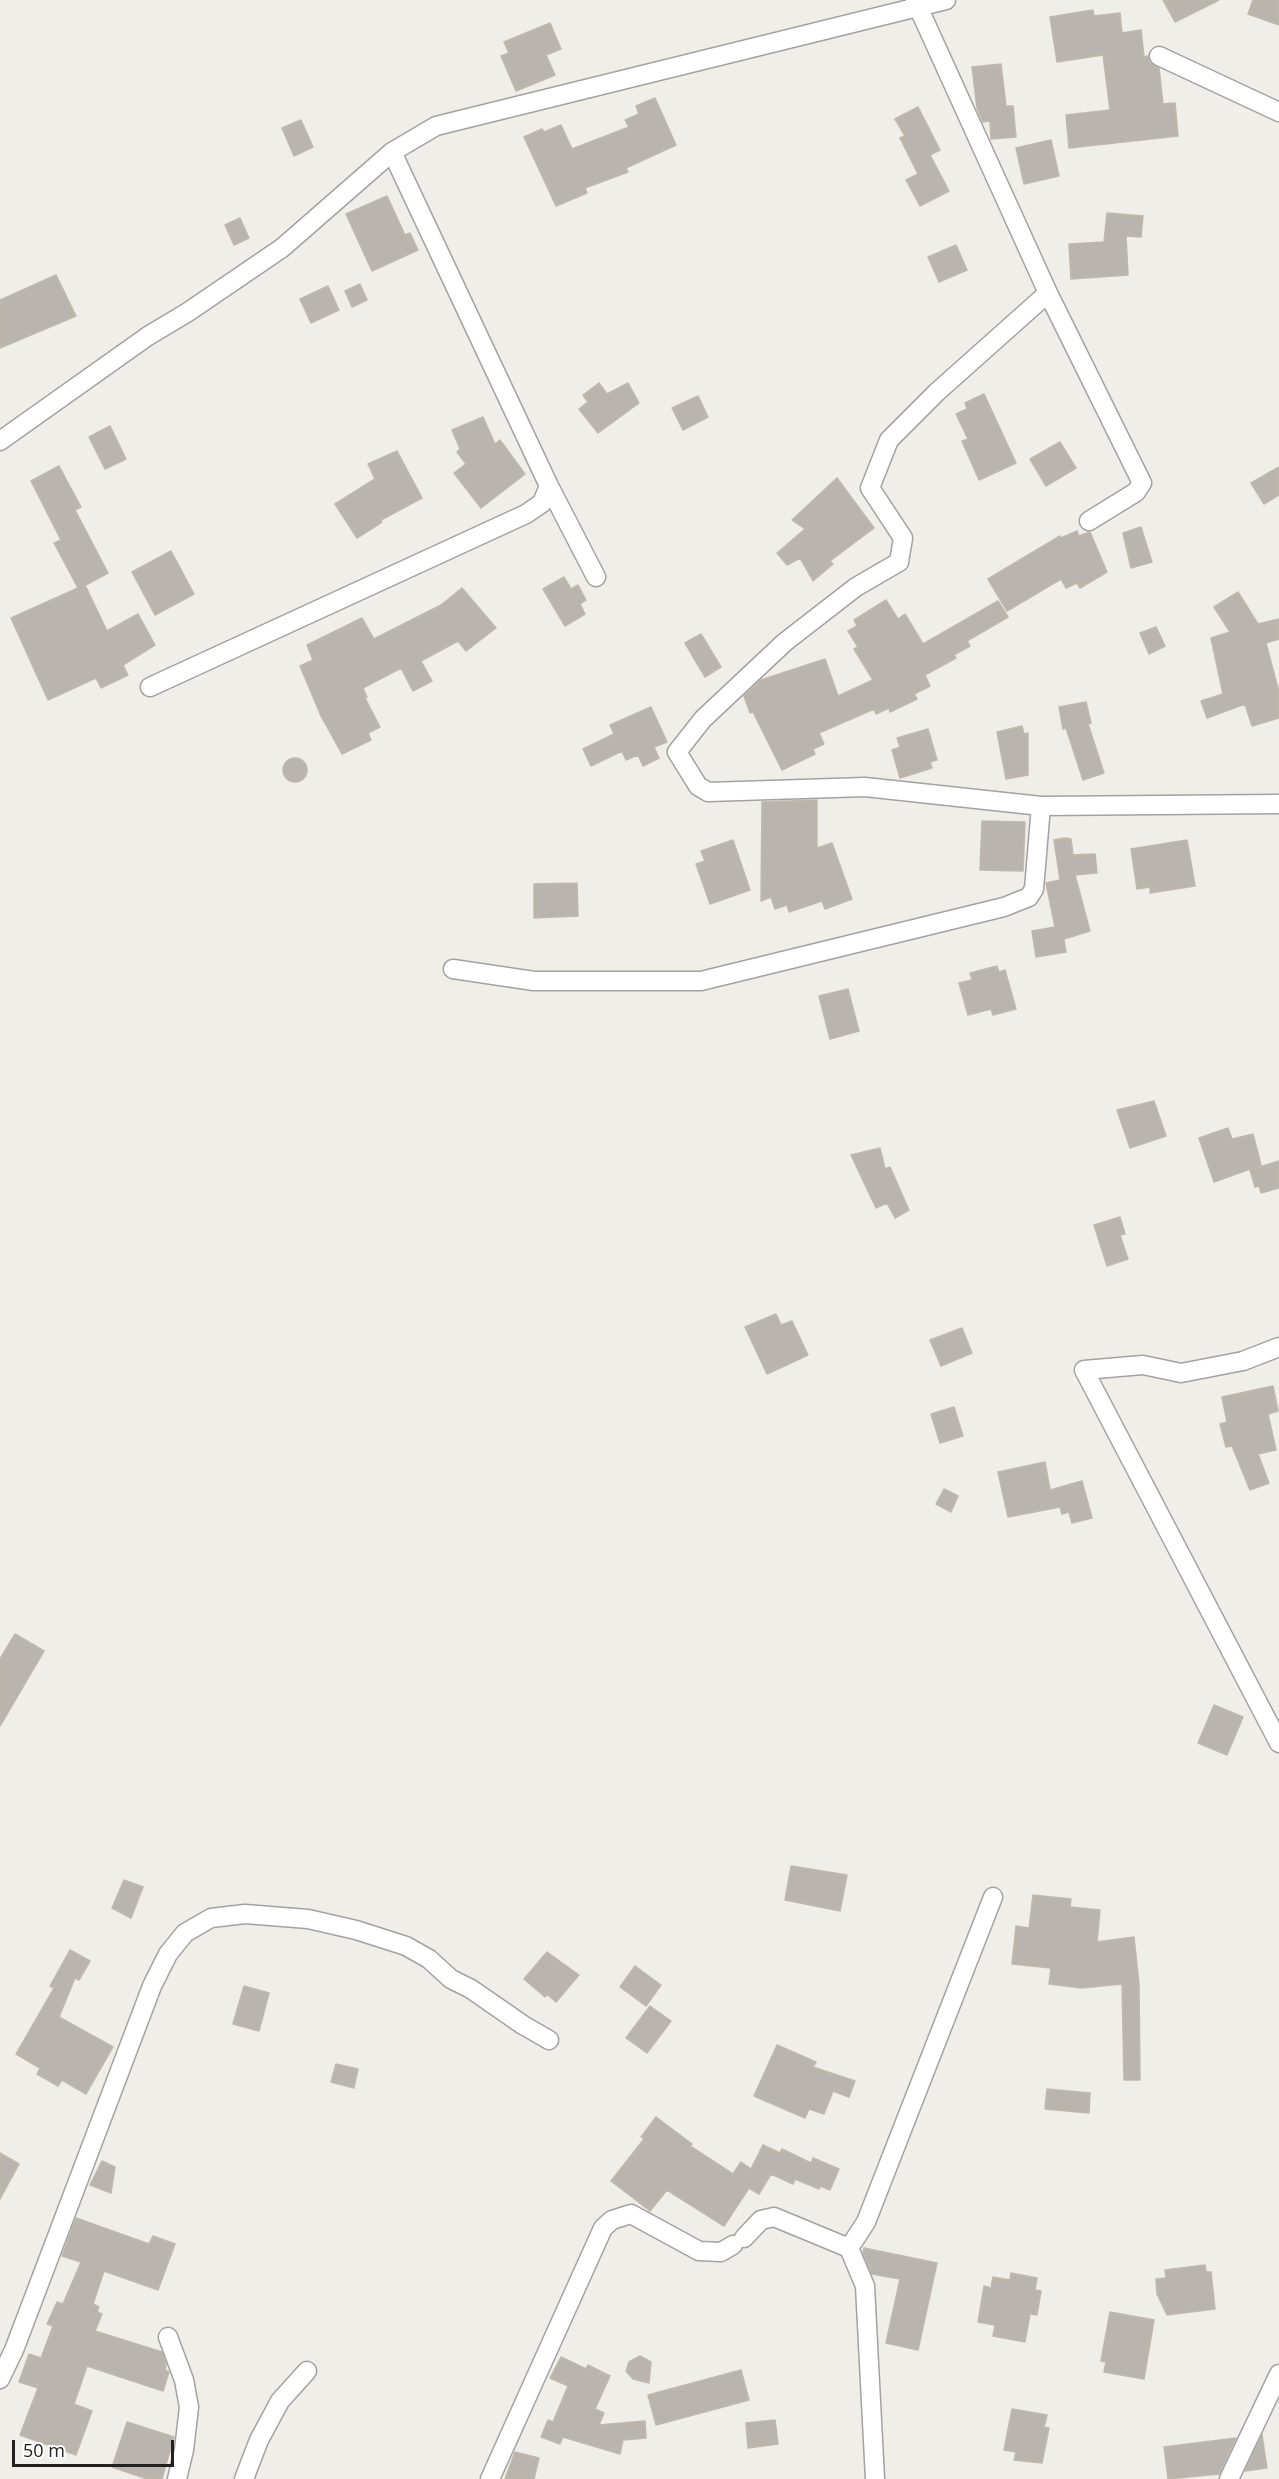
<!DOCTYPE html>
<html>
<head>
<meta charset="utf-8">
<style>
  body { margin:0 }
  #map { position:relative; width:1279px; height:2479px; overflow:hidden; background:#f0eee8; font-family:"Open Sans",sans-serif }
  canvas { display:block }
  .scale { position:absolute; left:12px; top:2440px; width:162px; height:27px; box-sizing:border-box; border:3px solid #212121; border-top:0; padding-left:8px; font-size:18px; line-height:21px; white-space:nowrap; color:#212121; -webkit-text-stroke:4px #fff; paint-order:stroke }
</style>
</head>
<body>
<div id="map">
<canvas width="1279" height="2479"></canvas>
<div class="scale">50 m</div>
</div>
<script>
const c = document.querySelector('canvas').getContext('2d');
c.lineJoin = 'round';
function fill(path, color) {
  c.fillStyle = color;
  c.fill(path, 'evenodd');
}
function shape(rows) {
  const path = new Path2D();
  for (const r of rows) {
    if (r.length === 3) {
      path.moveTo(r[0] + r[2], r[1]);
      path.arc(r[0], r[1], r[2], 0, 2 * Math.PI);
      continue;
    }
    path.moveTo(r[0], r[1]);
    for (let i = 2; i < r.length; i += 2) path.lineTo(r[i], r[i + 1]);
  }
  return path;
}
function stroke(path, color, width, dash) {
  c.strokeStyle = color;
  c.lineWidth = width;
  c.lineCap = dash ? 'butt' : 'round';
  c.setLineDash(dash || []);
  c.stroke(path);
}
const building = shape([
  [1163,0,1219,0,1175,22,1163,0],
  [1253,0,1279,0,1279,25,1248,14,1253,0],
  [1093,10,1094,16,1120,13,1122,33,1141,30,1144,57,1148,56,1150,63,1159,68,1163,104,1175,103,1178,136,1069,148,1066,115,1110,110,1103,55,1057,62,1050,17,1093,10],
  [550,23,561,49,546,55,555,75,516,91,501,56,509,53,504,42,550,23],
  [1001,64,1006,106,1013,106,1016,137,991,139,990,121,983,122,977,108,972,67,1001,64],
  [655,98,676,145,626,168,628,172,585,188,587,193,556,206,524,137,542,129,544,132,561,125,572,149,629,127,625,120,639,114,636,106,655,98],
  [918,107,940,150,930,155,949,191,920,206,906,180,918,174,900,138,905,136,895,119,918,107],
  [301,120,313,147,294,156,282,128,301,120],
  [1051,140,1059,176,1024,184,1016,148,1051,140],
  [387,196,405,235,410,233,418,250,372,271,346,214,387,196],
  [1107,213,1143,216,1141,237,1126,236,1128,275,1071,279,1069,244,1104,242,1107,213],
  [240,218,249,238,234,245,225,225,240,218],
  [956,245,967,270,939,282,928,257,956,245],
  [56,275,76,316,0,348,0,300,56,275],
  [360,284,367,300,352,307,345,291,360,284],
  [328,286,339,310,311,323,300,299,328,286],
  [599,383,607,394,628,383,639,403,598,433,579,409,588,402,583,395,599,383],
  [984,394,1016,463,979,480,962,441,968,439,956,414,967,409,965,403,984,394],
  [698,396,708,417,683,430,672,408,698,396],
  [483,417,495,444,500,440,525,474,481,508,454,473,466,464,457,452,460,449,452,430,483,417],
  [110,426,126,459,105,469,89,437,110,426],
  [1060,442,1076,468,1046,486,1030,459,1060,442],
  [397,451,422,498,381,520,382,522,357,538,335,504,375,479,368,464,397,451],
  [59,466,81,507,75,510,108,573,82,587,85,585,107,631,138,614,155,645,123,665,128,675,101,688,96,678,48,700,11,618,78,588,54,543,61,540,31,481,59,466],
  [1279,467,1279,495,1264,504,1251,483,1279,467],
  [837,478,874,528,830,561,833,564,813,581,800,558,787,565,777,553,805,529,792,520,837,478],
  [1141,527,1152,562,1131,568,1123,533,1141,527],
  [1077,531,1079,536,1090,532,1107,572,1080,588,1077,583,1066,588,1061,579,1007,611,988,579,1060,536,1061,538,1077,531],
  [171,551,194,594,155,615,132,572,171,551],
  [564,577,571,589,578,585,586,600,580,604,585,614,565,626,543,589,564,577],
  [462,588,496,628,466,651,458,641,421,661,432,681,413,691,401,668,363,688,367,697,365,698,380,727,368,733,371,740,342,754,321,716,300,666,313,660,307,645,362,618,374,639,441,605,462,588],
  [1238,592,1258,624,1279,619,1279,639,1266,643,1279,692,1279,718,1252,726,1245,704,1207,718,1201,701,1223,694,1211,638,1230,632,1214,607,1238,592],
  [886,600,898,619,905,614,923,644,998,601,1008,617,967,641,970,646,954,655,956,658,925,675,930,686,914,694,917,699,890,712,889,708,876,714,874,709,819,733,824,744,813,749,815,754,782,770,753,712,750,713,744,696,761,680,825,659,838,696,873,680,854,649,858,647,848,631,857,626,854,620,886,600],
  [1156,627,1165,646,1149,654,1140,633,1156,627],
  [701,634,721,667,705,677,685,643,701,634],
  [1086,702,1091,723,1088,724,1104,773,1083,780,1066,728,1063,729,1059,707,1086,702],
  [651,707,667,742,654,747,659,758,643,766,638,755,626,760,622,751,591,766,583,749,614,734,610,725,651,707],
  [1022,726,1024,734,1028,733,1028,775,1006,779,997,732,1022,726],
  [928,729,937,760,930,762,932,768,900,778,892,750,900,747,897,738,928,729],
  [295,770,12],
  [817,800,817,848,832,843,852,899,825,909,822,901,789,912,787,905,775,909,771,897,761,901,762,802,817,800],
  [982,821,1025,822,1023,871,980,870,982,821],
  [1065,838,1071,839,1073,855,1095,854,1097,873,1075,875,1090,931,1064,939,1066,952,1036,957,1032,931,1055,927,1046,883,1060,880,1054,840,1065,838],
  [733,840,750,890,710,904,696,864,705,861,701,851,733,840],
  [1187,840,1195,886,1150,893,1150,887,1137,889,1131,849,1187,840],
  [577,883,578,916,534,918,534,884,577,883],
  [997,966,999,972,1005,970,1016,1009,993,1015,991,1009,968,1015,959,983,972,980,970,973,997,966],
  [848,989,859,1031,830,1039,819,996,848,989],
  [1154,1101,1166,1136,1130,1148,1117,1110,1154,1101],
  [1228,1128,1232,1139,1253,1134,1261,1165,1214,1182,1199,1138,1228,1128],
  [880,1148,885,1169,890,1167,909,1210,895,1218,887,1203,876,1208,851,1155,880,1148],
  [1279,1161,1279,1188,1261,1193,1259,1186,1255,1187,1250,1170,1279,1161],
  [1120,1217,1125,1234,1120,1235,1128,1259,1107,1266,1094,1225,1120,1217],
  [776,1314,781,1325,792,1321,808,1355,767,1374,745,1327,776,1314],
  [962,1328,972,1353,941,1366,930,1340,962,1328],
  [1273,1386,1278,1411,1268,1414,1276,1450,1258,1454,1269,1483,1250,1490,1232,1446,1226,1447,1220,1424,1227,1422,1222,1397,1273,1386],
  [954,1407,963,1436,940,1443,931,1414,954,1407],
  [1045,1462,1050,1490,1082,1481,1092,1518,1072,1523,1069,1512,1062,1514,1060,1507,1008,1517,998,1472,1045,1462],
  [944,1489,958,1496,951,1512,936,1504,944,1489],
  [15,1634,44,1651,0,1726,0,1659,15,1634],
  [1214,1705,1243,1717,1227,1755,1198,1743,1214,1705],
  [791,1866,847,1875,840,1911,785,1900,791,1866],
  [124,1880,143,1887,131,1918,112,1908,124,1880],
  [1033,1895,1071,1899,1070,1907,1100,1910,1097,1942,1134,1937,1139,1984,1140,2080,1124,2080,1122,1984,1082,1988,1049,1984,1051,1968,1012,1964,1016,1926,1029,1928,1033,1895],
  [70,1950,90,1961,79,1980,75,1978,59,2017,113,2047,86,2094,62,2080,58,2086,37,2074,40,2068,16,2054,54,1988,50,1986,70,1950],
  [547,1952,579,1975,556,2002,547,1994,545,1997,524,1979,547,1952],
  [635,1966,661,1985,646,2006,620,1987,635,1966],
  [244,1986,269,1993,259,2031,233,2024,244,1986],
  [650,2006,671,2021,647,2053,626,2038,650,2006],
  [777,2045,816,2062,813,2067,855,2081,849,2097,833,2091,824,2114,809,2109,805,2118,754,2096,777,2045],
  [336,2064,358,2069,354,2088,331,2082,336,2064],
  [1047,2089,1090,2093,1089,2113,1045,2109,1047,2089],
  [656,2117,692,2144,690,2146,733,2174,741,2162,751,2169,763,2145,780,2153,782,2149,811,2163,813,2158,839,2169,830,2190,820,2186,819,2189,795,2179,793,2184,771,2174,759,2194,749,2188,724,2226,667,2190,650,2211,611,2181,644,2139,641,2137,656,2117],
  [0,2153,19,2164,0,2199,0,2153],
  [102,2161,115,2167,111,2193,90,2185,102,2161],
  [76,2218,149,2244,153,2236,175,2244,158,2290,104,2271,93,2304,99,2307,97,2312,102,2314,95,2331,162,2352,166,2365,165,2370,169,2372,163,2391,87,2366,74,2404,92,2411,76,2455,20,2435,38,2388,19,2382,29,2354,41,2358,53,2326,47,2324,57,2302,63,2304,81,2262,62,2256,76,2218],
  [864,2248,937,2263,918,2350,886,2343,900,2279,872,2274,863,2253,864,2248],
  [1205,2265,1206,2272,1211,2272,1215,2309,1167,2315,1157,2294,1156,2279,1166,2278,1165,2270,1205,2265],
  [1011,2273,1037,2278,1035,2290,1041,2291,1037,2315,1030,2314,1025,2342,993,2336,995,2325,978,2322,984,2286,991,2288,993,2277,1010,2280,1011,2273],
  [1110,2312,1154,2320,1144,2379,1104,2372,1106,2362,1101,2361,1110,2312],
  [640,2356,651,2362,649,2383,633,2379,626,2371,629,2362,640,2356],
  [561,2357,586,2369,588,2365,610,2376,595,2409,604,2413,599,2425,645,2421,646,2438,623,2440,620,2454,563,2437,560,2444,541,2437,548,2420,553,2422,568,2386,550,2378,561,2357],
  [741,2370,749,2400,656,2425,648,2395,741,2370],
  [1012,2409,1047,2415,1044,2427,1049,2428,1042,2463,1014,2460,1016,2452,1004,2450,1012,2409],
  [775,2420,778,2444,748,2448,746,2423,775,2420],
  [127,2422,174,2437,162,2479,147,2479,112,2467,127,2422],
  [1262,2435,1267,2468,1245,2471,1262,2435],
  [1236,2438,1219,2474,1168,2479,1164,2447,1236,2438],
  [515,2452,539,2458,534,2479,505,2479,515,2452]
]);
fill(building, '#b9b4ae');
stroke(building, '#c0b8ac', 1.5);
const minor = shape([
  [915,0,1048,293,1142,483,1136,492,1089,521],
  [1159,56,1279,112],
  [1048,293,937,392,889,440,870,488,903,538,899,562,856,587,785,642,703,719,677,752,698,786,708,792,865,787,1041,806,1279,804],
  [0,441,148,336,188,312,282,248,392,152,436,126,946,0],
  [549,486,596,577],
  [150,687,526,514,542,503,549,486,392,152],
  [453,969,534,981,701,981,1004,907,1029,897,1034,889,1041,806],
  [1279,1347,1243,1361,1181,1373,1143,1365,1084,1370,1279,1743],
  [744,2238,761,2220,774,2217,849,2248],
  [168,2337,184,2380,189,2407,184,2450,177,2479],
  [0,2379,14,2350,152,1986,168,1954,185,1933,211,1918,245,1914,308,1919,356,1930,406,1946,429,1959,451,1979,471,1989,523,2025,549,2040],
  [244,2479,259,2440,280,2401,307,2371],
  [490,2479,603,2228,612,2220,631,2214,699,2251,721,2252,733,2245],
  [875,2479,865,2286,849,2248,866,2222,993,1897],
  [1229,2479,1279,2374]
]);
stroke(minor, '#a2a2a2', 21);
stroke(minor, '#fff', 18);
</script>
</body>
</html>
